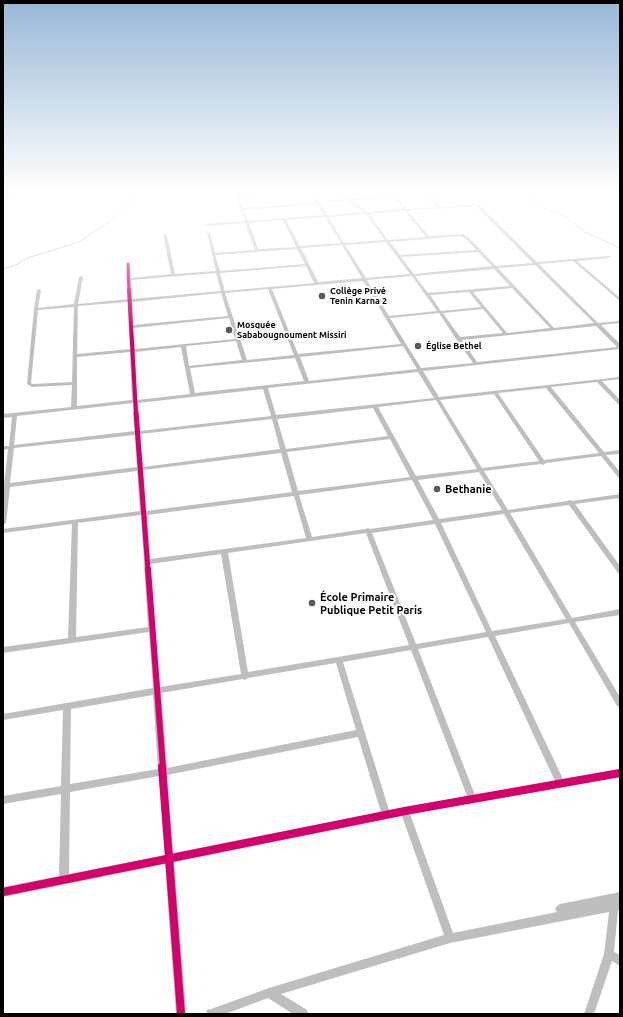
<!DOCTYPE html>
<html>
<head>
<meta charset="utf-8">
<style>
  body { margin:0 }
  #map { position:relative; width:623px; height:1017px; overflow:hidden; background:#fff; font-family:Ubuntu,sans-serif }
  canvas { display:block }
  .frame { position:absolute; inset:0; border:4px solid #000; pointer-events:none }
</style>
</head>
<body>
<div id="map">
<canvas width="623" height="1017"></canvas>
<div class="frame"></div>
</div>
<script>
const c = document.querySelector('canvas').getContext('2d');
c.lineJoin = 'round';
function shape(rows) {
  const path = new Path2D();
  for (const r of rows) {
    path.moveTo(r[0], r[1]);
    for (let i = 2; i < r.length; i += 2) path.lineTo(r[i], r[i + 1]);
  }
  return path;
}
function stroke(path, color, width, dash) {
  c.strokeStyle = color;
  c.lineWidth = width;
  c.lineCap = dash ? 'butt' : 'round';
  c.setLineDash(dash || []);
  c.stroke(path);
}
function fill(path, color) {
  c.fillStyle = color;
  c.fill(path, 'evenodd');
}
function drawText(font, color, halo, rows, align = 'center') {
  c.font = font + ' Ubuntu,sans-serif';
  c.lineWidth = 4;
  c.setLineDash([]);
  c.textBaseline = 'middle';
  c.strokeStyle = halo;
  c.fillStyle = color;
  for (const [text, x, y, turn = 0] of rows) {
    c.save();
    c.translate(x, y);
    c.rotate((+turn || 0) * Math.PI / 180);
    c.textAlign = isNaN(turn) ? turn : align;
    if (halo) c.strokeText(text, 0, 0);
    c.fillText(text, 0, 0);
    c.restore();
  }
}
stroke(shape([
  [530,193,531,199,543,208,563,215,585,232,620,248],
  [3,269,18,264,27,258,79,242,113,219,140,193]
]), '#bebebe', 1);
fill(shape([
  [13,193,17,193,3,200,3,198,13,193],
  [249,193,267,193,239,196,243,208,316,202,311,193,314,193,319,201,391,195,391,193,393,193,407,209,437,207,427,193,430,193,440,207,478,204,537,262,609,256,611,257,609,258,577,261,620,298,620,301,573,261,539,264,598,323,620,321,620,323,601,325,620,344,620,349,423,371,439,397,620,377,620,379,602,381,620,400,620,405,618,404,597,382,551,387,604,452,620,450,620,454,606,455,620,472,620,478,618,477,601,456,546,463,543,465,541,464,484,471,508,510,567,501,570,500,572,501,620,494,620,498,575,504,620,566,620,573,618,573,569,505,510,513,572,618,620,609,620,615,575,622,620,697,620,707,617,706,569,623,495,636,563,779,620,769,620,777,410,814,453,933,557,912,555,909,557,906,560,904,620,892,620,910,618,910,614,952,620,955,620,966,612,961,594,1014,584,1014,604,954,609,912,450,943,281,994,307,1010,308,1014,293,1014,268,998,225,1014,206,1014,207,1010,211,1009,269,988,444,935,402,816,174,862,186,1014,176,1014,165,864,3,897,3,887,59,876,61,794,3,804,3,796,61,786,63,710,3,720,3,714,153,688,149,632,3,653,3,647,68,638,72,524,3,533,3,529,140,511,137,471,10,487,6,523,3,525,3,496,4,488,3,488,3,484,4,484,8,449,3,450,3,446,9,446,12,417,3,418,3,414,71,407,72,385,32,387,27,384,34,309,37,290,39,289,41,290,38,308,74,304,79,277,81,276,83,277,78,304,128,299,126,279,127,263,130,264,131,278,171,274,163,235,165,234,167,235,175,274,216,271,207,232,210,233,215,253,255,250,245,223,206,226,204,225,206,224,245,221,235,195,249,193],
  [393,197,403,209,368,212,350,201,393,197],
  [346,201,364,212,327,215,320,203,346,201],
  [317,204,324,215,248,221,244,210,317,204],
  [476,206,533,263,496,266,468,237,463,234,429,236,408,211,476,206],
  [405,211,426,237,388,240,369,214,405,211],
  [366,214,385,240,344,243,328,217,366,214],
  [325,217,341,243,300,246,286,220,325,217],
  [283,220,296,247,258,249,249,223,283,220],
  [461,236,466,239,476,250,400,255,390,242,461,236],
  [386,242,410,274,366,278,345,245,386,242],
  [342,245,362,278,318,282,301,248,342,245],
  [297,249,305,264,220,271,215,255,297,249],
  [478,252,492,266,414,274,401,257,478,252],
  [535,265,594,323,554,328,498,268,535,265],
  [306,266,314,283,225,291,220,273,306,266],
  [494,269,510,286,428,293,415,276,494,269],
  [216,273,221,291,132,299,131,280,216,273],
  [412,276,437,311,389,316,367,280,412,276],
  [363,281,401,344,298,354,272,289,363,281],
  [512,288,550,328,507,333,473,292,512,288],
  [268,289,294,355,247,360,225,293,268,289],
  [469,292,481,307,441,311,430,295,469,292],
  [221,293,228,316,133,325,132,302,221,293],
  [128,302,130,349,77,354,78,306,128,302],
  [74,307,72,382,33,384,31,383,38,310,74,307],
  [483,309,503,333,460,337,443,313,483,309],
  [439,313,456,339,473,363,421,368,390,318,439,313],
  [229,318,235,339,135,349,133,328,229,318],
  [596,326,617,347,477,362,462,340,596,326],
  [236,341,242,360,189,366,186,346,236,341],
  [403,346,417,369,309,381,300,357,403,346],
  [181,347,190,394,137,400,135,352,181,347],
  [130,352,132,400,77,406,77,357,130,352],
  [295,358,304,381,195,393,190,368,295,358],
  [418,372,434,398,276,415,268,388,418,372],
  [546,388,599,453,544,460,498,393,546,388],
  [263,389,271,416,140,431,138,403,263,389],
  [494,394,539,461,482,468,440,400,494,394],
  [436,400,477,469,416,476,378,407,436,400],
  [133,403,135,431,14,445,17,416,133,403],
  [373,408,388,436,286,449,277,419,373,408],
  [272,419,280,449,143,467,140,434,272,419],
  [135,435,137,467,10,483,14,448,135,435],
  [390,439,410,477,298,491,287,452,390,439],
  [281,453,292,492,146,511,143,470,281,453],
  [479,472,502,510,439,519,418,480,479,472],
  [412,480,433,520,370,529,368,528,365,529,312,537,299,495,412,480],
  [294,496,306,538,150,559,147,515,294,496],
  [504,514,566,619,492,631,441,523,504,514],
  [141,515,148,627,76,637,78,523,141,515],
  [435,524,486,632,416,644,372,533,435,524],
  [366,533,409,645,248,672,228,553,366,533],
  [221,554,241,674,160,687,150,564,221,554],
  [488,637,555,781,475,795,418,649,488,637],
  [411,650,467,796,389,810,343,662,411,650],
  [336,663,356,730,167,768,161,693,243,679,245,680,248,678,336,663],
  [153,695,158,769,70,784,71,709,153,695],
  [358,737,381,812,173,853,167,775,358,737],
  [159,776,165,855,69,874,70,792,159,776]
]), '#bebebe');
stroke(shape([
  [128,264,129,291]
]), '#d6006c', 3);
stroke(shape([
  [129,290,136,414]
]), '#d6006c', 4);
stroke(shape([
  [136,413,148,570]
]), '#d6006c', 5);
stroke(shape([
  [148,569,163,768]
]), '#d6006c', 6);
stroke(shape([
  [162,767,181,1014],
  [3,892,405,811,620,773]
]), '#d6006c', 8);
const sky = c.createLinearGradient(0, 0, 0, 336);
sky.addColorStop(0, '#97b8d7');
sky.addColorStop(0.57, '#fff');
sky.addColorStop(1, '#ffffff00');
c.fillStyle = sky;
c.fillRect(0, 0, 623, 336);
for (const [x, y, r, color] of [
  [322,296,4,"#595959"],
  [229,330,4,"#595959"],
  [418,346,4,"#595959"],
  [437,489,4,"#595959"],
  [312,603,4,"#595959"]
]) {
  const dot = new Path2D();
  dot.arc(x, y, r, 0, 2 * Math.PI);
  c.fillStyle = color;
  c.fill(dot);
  stroke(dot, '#fff', 1.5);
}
drawText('bold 9px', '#000', '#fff', [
  ["Collège Privé",330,291],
  ["Tenin Karna 2",330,301],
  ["Mosquée",237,325],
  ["Sababougnoument Missiri",237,335],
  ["Église Bethel",426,346]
], 'left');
drawText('bold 11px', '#000', '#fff', [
  ["Bethanie",445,489],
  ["École Primaire",320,597],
  ["Publique Petit Paris",320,610]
], 'left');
</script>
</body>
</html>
